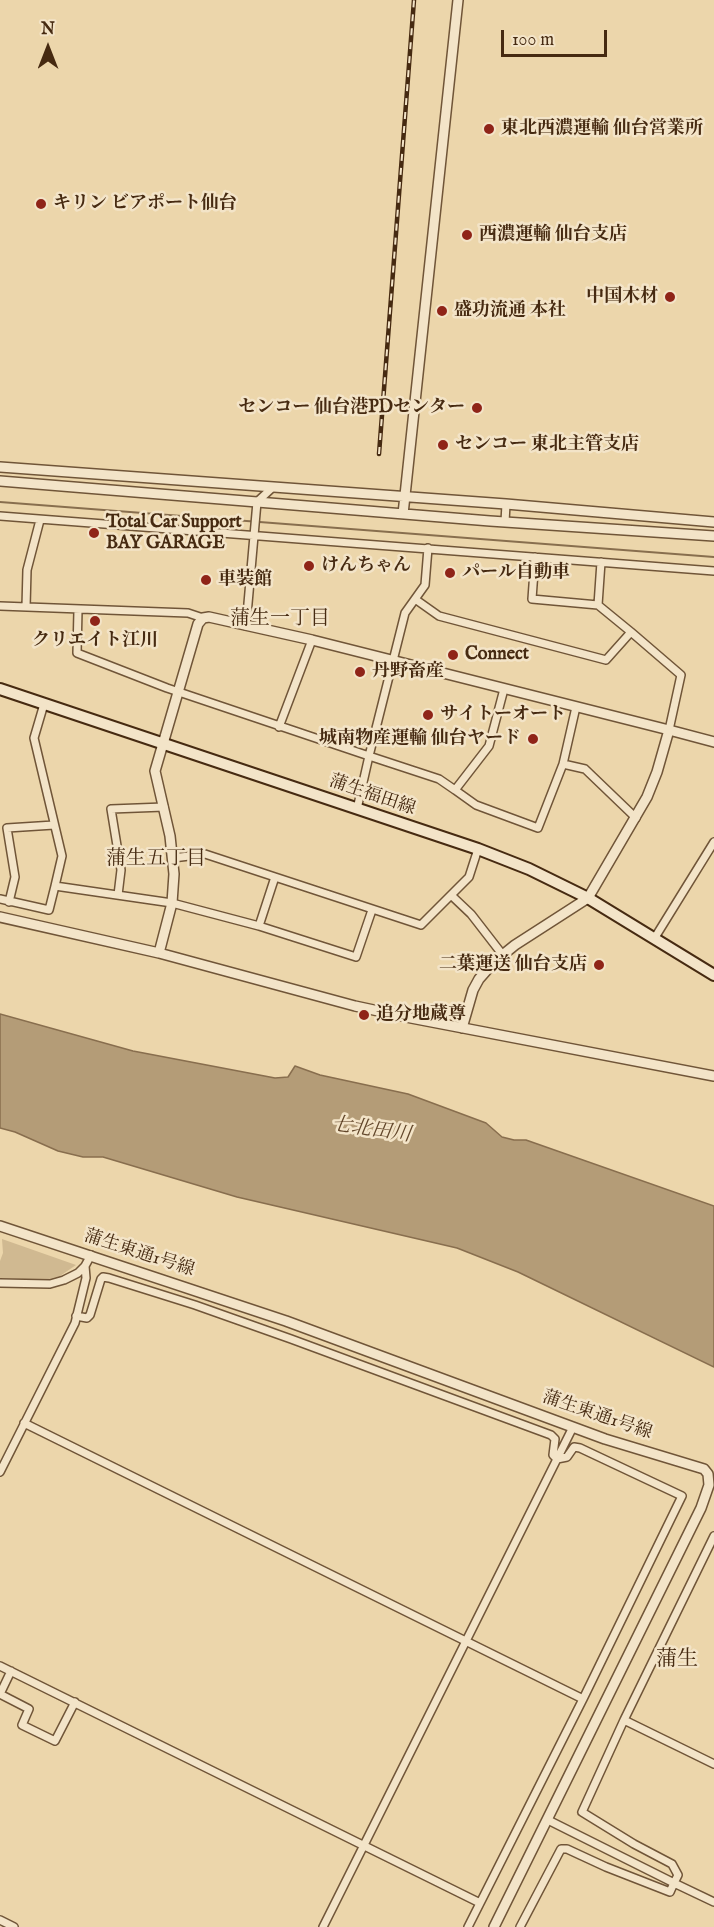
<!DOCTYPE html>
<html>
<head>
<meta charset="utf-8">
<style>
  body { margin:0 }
  #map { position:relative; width:714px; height:1927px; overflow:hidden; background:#ecd6ab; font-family:"IM FELL English",serif }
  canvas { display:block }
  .north { position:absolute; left:18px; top:18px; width:60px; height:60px; -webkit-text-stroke:4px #f3e4c8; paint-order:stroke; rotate:0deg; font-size:16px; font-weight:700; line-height:24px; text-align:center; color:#462a11 }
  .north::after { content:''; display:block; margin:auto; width:21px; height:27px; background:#462a11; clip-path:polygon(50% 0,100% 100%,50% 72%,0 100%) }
  .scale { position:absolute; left:501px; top:30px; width:106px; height:27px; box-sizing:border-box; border:3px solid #462a11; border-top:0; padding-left:8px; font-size:18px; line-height:21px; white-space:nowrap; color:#462a11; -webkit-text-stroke:4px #f3e4c8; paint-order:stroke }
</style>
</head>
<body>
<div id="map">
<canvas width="714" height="1927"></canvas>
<div class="north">N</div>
<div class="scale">100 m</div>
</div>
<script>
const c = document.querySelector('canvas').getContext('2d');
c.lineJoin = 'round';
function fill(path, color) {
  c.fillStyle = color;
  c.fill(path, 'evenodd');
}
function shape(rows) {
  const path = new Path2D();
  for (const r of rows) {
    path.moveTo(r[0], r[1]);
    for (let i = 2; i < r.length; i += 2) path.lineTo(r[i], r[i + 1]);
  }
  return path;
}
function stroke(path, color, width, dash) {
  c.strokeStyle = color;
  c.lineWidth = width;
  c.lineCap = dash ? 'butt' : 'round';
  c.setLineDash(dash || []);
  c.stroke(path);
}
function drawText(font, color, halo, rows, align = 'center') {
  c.font = font + ' "IM FELL English","Noto Serif JP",serif';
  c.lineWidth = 5;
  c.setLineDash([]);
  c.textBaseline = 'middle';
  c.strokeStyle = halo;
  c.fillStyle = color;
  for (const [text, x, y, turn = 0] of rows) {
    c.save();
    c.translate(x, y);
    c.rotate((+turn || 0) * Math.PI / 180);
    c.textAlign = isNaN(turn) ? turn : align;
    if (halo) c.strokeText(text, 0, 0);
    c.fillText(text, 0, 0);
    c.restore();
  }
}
fill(shape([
  [2,1239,76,1265,60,1276,45,1280,0,1278,0,1261,3,1253]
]), '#d0b991');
const water = shape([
  [0,1014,133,1051,275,1078,288,1077,295,1066,320,1075,408,1094,486,1123,502,1137,514,1140,526,1140,714,1206,714,1367,518,1272,457,1248,237,1197,103,1157,83,1157,58,1151,15,1132,0,1128,0,1014]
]);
fill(water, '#b49c77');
stroke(water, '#886e4e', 1.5);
stroke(shape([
  [0,502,714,557]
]), '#886e4e', 2);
const minor = shape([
  [0,516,714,571],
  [505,522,506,504],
  [535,557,532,599,598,605,631,632],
  [415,599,439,616,606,660,631,632,681,675,669,730],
  [598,605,601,562],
  [0,606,188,613,203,618],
  [26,607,27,570,40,520],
  [78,610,77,653,167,688,369,756,405,613,425,585,428,548],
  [246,626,257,502,273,487],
  [504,689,489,746,455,790,476,805,538,828,563,764,576,707],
  [44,704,34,738,62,856,55,886],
  [279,727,312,640],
  [563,764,585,769,636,818],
  [357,809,369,756,439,779,455,790],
  [173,858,205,854,421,925,451,895,471,914,502,954],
  [118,895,121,870,111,809,164,807],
  [451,895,469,877,478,849],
  [0,899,49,910,55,886,172,903,259,926,356,957,372,910],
  [9,902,15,877,7,828,54,825],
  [259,926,275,877],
  [654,939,714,842],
  [0,1283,50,1284,64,1280,78,1273,85,1266,91,1255],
  [76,1316,87,1318,90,1315,101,1279,103,1277,109,1278,195,1305,291,1339,551,1435,555,1439,553,1455,557,1459,567,1457,574,1447,580,1448,682,1496,583,1699,468,1927],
  [24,1423,583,1699],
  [0,1472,75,1323,86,1278,85,1266],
  [0,1666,480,1903],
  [11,1671,0,1694,29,1709,22,1725,55,1741,75,1702],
  [624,1720,714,1764],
  [548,1820,674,1883,678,1875,672,1864,634,1844,582,1812,624,1720,714,1536],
  [0,1920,14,1927],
  [323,1927,573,1427],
  [520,1927,561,1849,567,1849,606,1867,670,1892,674,1883,714,1902]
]);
const tertiary = shape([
  [0,467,506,504,714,522],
  [0,481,490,521,714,536],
  [403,514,458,0],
  [669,730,714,742],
  [0,917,159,953,355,1006,411,1018,714,1076],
  [159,953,172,903,174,874,170,836,155,771,198,624,203,618,209,617,312,640,669,730,657,772,647,797,588,898,515,945,494,962,479,979,473,990,462,1028],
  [0,1226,286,1321,605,1439,704,1469,708,1474,709,1485,701,1508,494,1927]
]);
const secondary = shape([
  [0,689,478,849,529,869,588,898,714,975]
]);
stroke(minor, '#705538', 10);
stroke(tertiary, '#705538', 12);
stroke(secondary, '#462a11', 14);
stroke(minor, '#f3e4c8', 7);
stroke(tertiary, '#f3e4c8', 9);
stroke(secondary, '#f3e4c8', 10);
const rail = shape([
  [379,454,414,0]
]);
stroke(rail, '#462a11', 4.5);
stroke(rail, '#f3e4c8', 2, [7]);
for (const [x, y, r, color] of [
  [489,129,6,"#8f2418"],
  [41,204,6,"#8f2418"],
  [467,235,6,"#8f2418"],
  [670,297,6,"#8f2418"],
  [442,311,6,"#8f2418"],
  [477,408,6,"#8f2418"],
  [443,445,6,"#8f2418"],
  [94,533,6,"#8f2418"],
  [309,566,6,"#8f2418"],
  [450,573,6,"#8f2418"],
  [206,580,6,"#8f2418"],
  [95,621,6,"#8f2418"],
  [453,655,6,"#8f2418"],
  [360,672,6,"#8f2418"],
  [428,715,6,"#8f2418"],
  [533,739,6,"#8f2418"],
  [599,965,6,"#8f2418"],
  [364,1015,6,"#8f2418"]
]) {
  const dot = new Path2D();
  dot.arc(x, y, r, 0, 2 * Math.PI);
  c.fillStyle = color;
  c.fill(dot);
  stroke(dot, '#f3e4c8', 2);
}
drawText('bold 18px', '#462a11', '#f3e4c8', [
  ["東北西濃運輸 仙台営業所",501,129],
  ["キリン ビアポート仙台",53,204],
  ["西濃運輸 仙台支店",479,235],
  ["中国木材",658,297,"right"],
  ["盛功流通 本社",454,311],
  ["センコー 仙台港PDセンター",465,408,"right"],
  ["センコー 東北主管支店",455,445],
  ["Total Car Support",106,523],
  ["BAY GARAGE",106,544],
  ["けんちゃん",321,566],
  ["パール自動車",462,573],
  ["車装館",218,580],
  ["クリエイト江川",95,641,"center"],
  ["Connect",465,655],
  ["丹野畜産",372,672],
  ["サイトーオート",440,715],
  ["城南物産運輸 仙台ヤード",521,739,"right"],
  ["二葉運送 仙台支店",587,965,"right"],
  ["追分地蔵尊",376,1015]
], 'left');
drawText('18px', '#462a11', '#f3e4c8', [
  ["蒲生福田線",372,796,19],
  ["蒲生東通1号線",139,1254,18],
  ["蒲生東通1号線",597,1416,19]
]);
drawText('20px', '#462a11', '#f3e4c8', [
  ["蒲生一丁目",280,620],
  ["蒲生五丁目",156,860]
]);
drawText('italic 20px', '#62462a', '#f3e4c8', [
  ["七北田川",371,1131,8]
]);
drawText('21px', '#462a11', '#f3e4c8', [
  ["蒲生",677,1661]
]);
</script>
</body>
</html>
